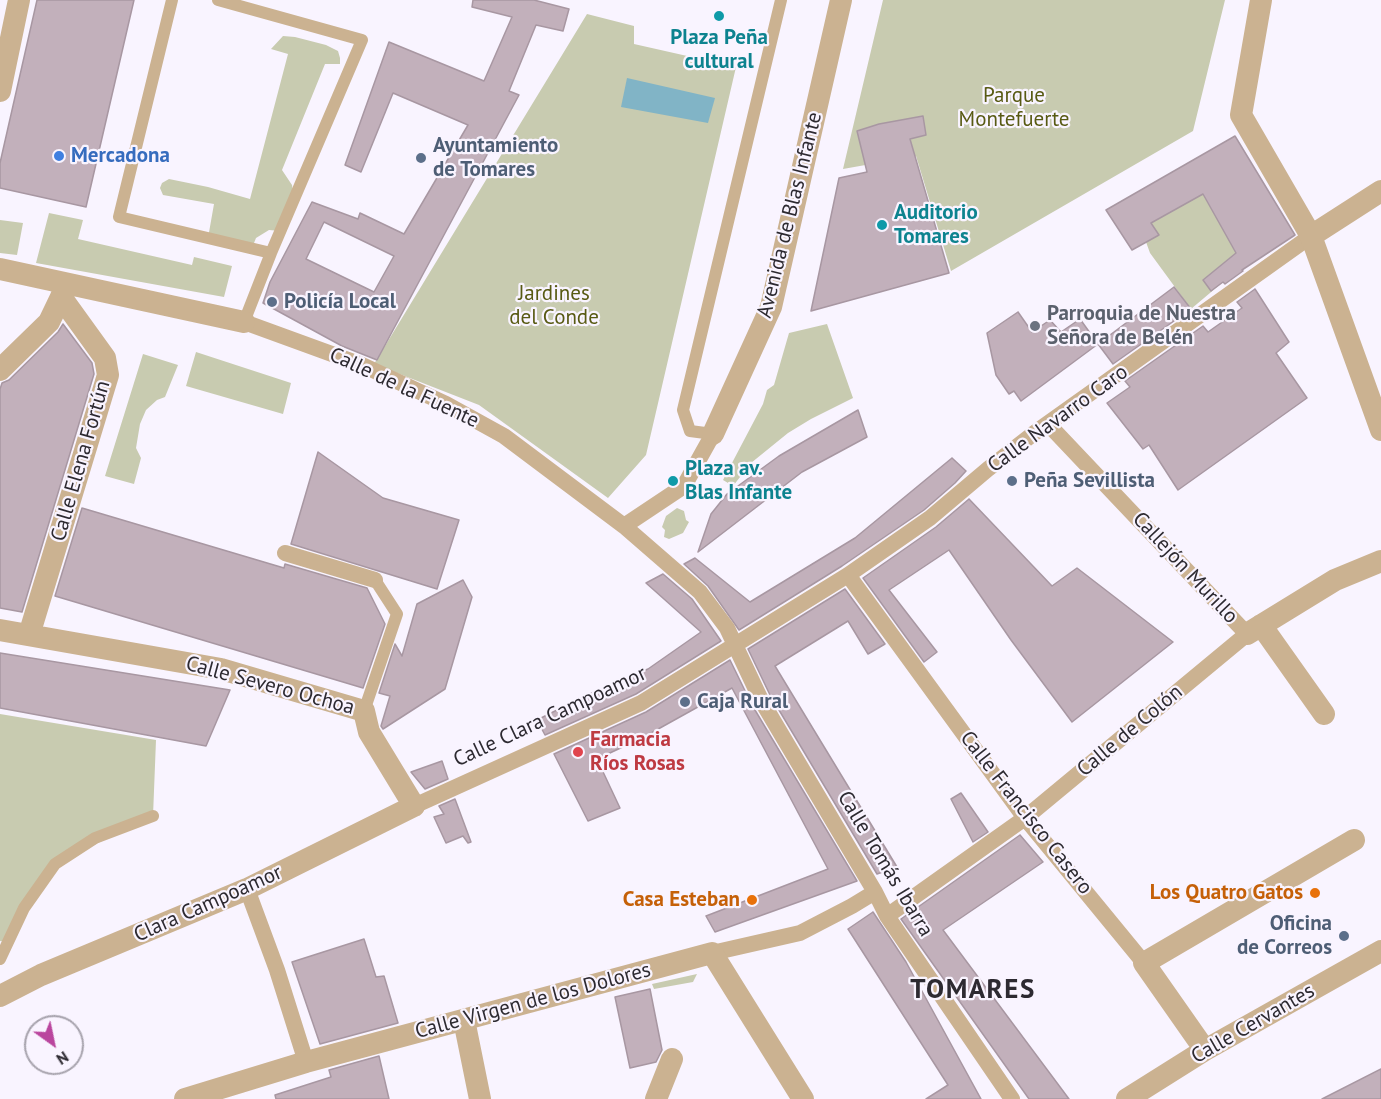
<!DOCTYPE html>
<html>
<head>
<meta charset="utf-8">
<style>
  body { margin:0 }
  #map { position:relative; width:1381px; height:1099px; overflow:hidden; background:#f9f4ff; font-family:"PT Sans",sans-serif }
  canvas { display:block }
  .north { position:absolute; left:24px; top:1015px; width:60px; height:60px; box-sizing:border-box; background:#f9f4ff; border:2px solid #a7a3ad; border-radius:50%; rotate:147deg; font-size:16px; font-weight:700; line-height:24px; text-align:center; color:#2d2a31 }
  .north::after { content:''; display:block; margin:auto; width:21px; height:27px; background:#ba469e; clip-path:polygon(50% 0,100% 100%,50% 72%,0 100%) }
</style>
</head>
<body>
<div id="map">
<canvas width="1381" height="1099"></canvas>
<div class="north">N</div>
</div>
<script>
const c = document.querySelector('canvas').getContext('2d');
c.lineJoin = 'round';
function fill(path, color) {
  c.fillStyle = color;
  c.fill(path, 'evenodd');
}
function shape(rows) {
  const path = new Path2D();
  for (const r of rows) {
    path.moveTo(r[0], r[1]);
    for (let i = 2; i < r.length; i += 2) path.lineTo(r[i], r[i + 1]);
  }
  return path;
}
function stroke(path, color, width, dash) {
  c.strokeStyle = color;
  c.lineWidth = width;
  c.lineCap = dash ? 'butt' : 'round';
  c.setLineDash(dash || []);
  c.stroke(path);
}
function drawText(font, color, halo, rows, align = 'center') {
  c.font = font + ' "PT Sans",sans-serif';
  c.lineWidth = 4.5;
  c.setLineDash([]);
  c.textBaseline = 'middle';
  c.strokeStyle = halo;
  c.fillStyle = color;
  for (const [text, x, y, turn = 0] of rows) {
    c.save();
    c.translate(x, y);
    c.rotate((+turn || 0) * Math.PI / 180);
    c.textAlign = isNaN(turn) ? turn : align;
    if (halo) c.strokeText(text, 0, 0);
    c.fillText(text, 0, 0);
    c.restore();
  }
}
fill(shape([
  [883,0,1225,0,1193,131,951,271,916,156,843,169],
  [587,14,634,26,634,44,736,67,646,455,608,498,479,405,374,364],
  [283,36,295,37,326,45,338,51,340,58,340,64,325,64,282,170,292,185,294,200,280,231,269,230,256,238,252,248,208,238,214,204,163,195,160,188,162,183,169,179,208,187,250,199,288,54,271,49],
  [1203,194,1236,253,1215,270,1223,282,1191,309,1150,253,1146,242,1159,235,1151,223],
  [49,213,83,220,78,239,192,265,194,257,232,266,224,297,36,263],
  [0,220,23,223,17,255,0,253],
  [827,324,853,398,811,419,788,433,751,463,733,486,723,480,763,404,767,390,774,385,789,333],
  [196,352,291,383,283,414,186,386],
  [143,354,178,365,165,397,157,400,146,410,140,424,136,448,141,458,134,484,105,476],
  [677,508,684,511,686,520,689,522,683,533,669,539,664,537,665,530,662,527,666,516],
  [0,714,156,740,153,816,55,864,8,942,0,941],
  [697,974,693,982,654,989,652,984]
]), '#c8cbb0');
fill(shape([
  [627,78,715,98,708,123,621,107]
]), '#81b4c6');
const building = shape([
  [37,0,134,0,86,207,0,188,0,163,37,0],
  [473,0,534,0,569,9,563,31,536,25,509,91,519,95,377,360,342,346,263,303,270,282,312,202,358,219,360,213,404,234,468,125,393,93,361,172,345,165,389,42,484,81,512,17,472,7,473,0],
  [324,222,394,256,374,292,306,259,324,222],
  [923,116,926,135,910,139,949,273,811,311,839,178,867,172,857,131,879,124,923,116],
  [1235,136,1295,235,1242,270,1243,271,1225,284,1223,282,1211,291,1203,280,1236,253,1203,194,1151,223,1159,235,1132,250,1106,210,1235,136],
  [1174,287,1191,309,1113,364,1098,344,1174,287],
  [1255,289,1289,342,1276,353,1307,398,1178,490,1149,445,1143,449,1107,403,1130,387,1125,381,1203,326,1208,332,1242,308,1237,302,1255,289],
  [1018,312,1032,332,1050,320,1061,332,1080,319,1098,344,1021,401,1014,391,1009,394,996,375,987,333,1018,312],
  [63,324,92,363,94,374,22,612,0,608,0,389,2,383,9,380,58,332,63,324],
  [858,410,867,437,802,472,698,552,711,514,727,494,779,456,858,410],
  [318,452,383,498,459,520,437,589,291,544,318,452],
  [952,458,966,471,955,483,924,510,842,566,739,630,708,586,684,564,695,558,750,602,855,538,952,458],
  [969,499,1052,586,1077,568,1173,642,1072,722,1011,640,949,550,889,590,937,652,924,662,863,578,936,527,969,499],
  [82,508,284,568,285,564,367,588,385,624,363,688,55,596,82,508],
  [663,574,692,599,721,641,636,694,545,735,537,720,585,696,648,669,701,632,646,583,663,574],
  [463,580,472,597,445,689,383,729,381,726,390,696,379,693,395,644,402,656,417,604,463,580],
  [845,589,885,644,868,654,848,621,775,666,897,867,877,874,770,695,748,649,845,589],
  [0,653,230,690,206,746,0,708,0,653],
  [730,660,752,705,857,881,715,932,706,916,828,869,732,688,642,738,597,759,620,808,588,821,554,754,646,712,730,660],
  [442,761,448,779,425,789,411,772,442,761],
  [961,793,988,832,973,842,951,799,961,793],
  [455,799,471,842,468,843,463,836,446,843,434,817,444,814,439,806,455,799],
  [1020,835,1043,862,943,930,1069,1099,1029,1099,901,919,1020,835],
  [873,912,906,962,981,1099,926,1099,948,1085,848,929,873,912],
  [364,939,376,977,384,976,398,1023,320,1044,292,962,364,939],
  [650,989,662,1050,656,1062,630,1068,615,997,650,989],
  [379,1056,389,1099,276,1099,275,1095,331,1077,329,1070,379,1056],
  [1381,1069,1381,1099,1322,1099,1381,1069]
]);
fill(building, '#c2b0bb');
stroke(building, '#a897a2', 1.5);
stroke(shape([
  [172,0,119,217,271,253],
  [218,0,362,40,271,253,244,322],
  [713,434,690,431,683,410,781,0],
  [364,711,397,614,375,580],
  [0,959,24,908,55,864,95,838,153,816]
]), '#cbb291', 12);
stroke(shape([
  [244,322,362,365,446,404,504,436,624,526,700,592,727,628,761,700,875,892,887,916,1012,1099],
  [624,526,684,486,713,434],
  [285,553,375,580],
  [848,575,1025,818,1144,963],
  [414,806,641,703,848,575,930,518,988,469,1033,434,1311,236],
  [247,889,277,970,306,1062],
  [887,916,1025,818,1247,634,1048,424],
  [712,953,800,933,852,906,875,892]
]), '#cbb291', 16);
stroke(shape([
  [1261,0,1241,115,1311,236,1381,430],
  [0,91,19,0],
  [1311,236,1381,191],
  [0,269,244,322],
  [0,370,49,322,61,297],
  [713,434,771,307,841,0],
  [1261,625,1324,714],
  [0,630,221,669,364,711,369,732,414,806,247,889,41,975,0,996],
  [1247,634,1335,580,1381,561],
  [29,635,108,375,105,358,61,297],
  [464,1020,480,1099],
  [1205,1050,1144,963,1354,840],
  [185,1099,306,1062,712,953,803,1099],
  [656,1099,672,1059],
  [1127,1099,1205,1050,1381,951]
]), '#cbb291', 22);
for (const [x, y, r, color] of [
  [719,16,6,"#0f9aa8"],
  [59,156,6,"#3f7fe0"],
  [421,158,6,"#5c6f8a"],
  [882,225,6,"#0f9aa8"],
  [272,302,6,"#5c6f8a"],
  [1035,326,6,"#6b7280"],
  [673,481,6,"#0f9aa8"],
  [1012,481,6,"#5c6f8a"],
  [685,702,6,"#5c6f8a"],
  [578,752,6,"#e0444e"],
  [1315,893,6,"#e8710a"],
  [752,900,6,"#e8710a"],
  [1344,936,6,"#5c6f8a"]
]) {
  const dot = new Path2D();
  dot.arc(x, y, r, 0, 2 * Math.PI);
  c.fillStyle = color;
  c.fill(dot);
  stroke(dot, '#f9f4ff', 2);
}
drawText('bold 21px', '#0d838f', '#f9f4ff', [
  ["Plaza Peña",719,38,"center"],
  ["cultural",719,62,"center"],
  ["Auditorio",894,213],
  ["Tomares",894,237],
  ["Plaza av.",685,469],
  ["Blas Infante",685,493]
], 'left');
drawText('21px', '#585a13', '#f9f4ff', [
  ["Parque",1014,96],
  ["Montefuerte",1014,120],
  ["Jardines",554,294],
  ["del Conde",554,318]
]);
drawText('bold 21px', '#4e5e75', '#f9f4ff', [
  ["Ayuntamiento",433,146],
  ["de Tomares",433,170],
  ["Policía Local",284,302],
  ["Peña Sevillista",1024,481],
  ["Caja Rural",697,702],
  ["Oficina",1332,924,"right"],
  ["de Correos",1332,948,"right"]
], 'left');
drawText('bold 21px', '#366cbe', '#f9f4ff', [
  ["Mercadona",71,156]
], 'left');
drawText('21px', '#2d2a31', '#f9f4ff', [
  ["Avenida de Blas Infante",790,215,-76],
  ["Calle de la Fuente",404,388,25],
  ["Calle Navarro Caro",1058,419,-36],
  ["Calle Elena Fortún",81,461,-74],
  ["Callejón Murillo",1185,568,47],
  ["Calle Severo Ochoa",270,686,15],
  ["Calle Clara Campoamor",550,717,-25],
  ["Calle de Colón",1130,731,-40],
  ["Calle Francisco Casero",1026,813,52],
  ["Calle Tomás Ibarra",885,864,59],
  ["Clara Campoamor",208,904,-24],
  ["Calle Virgen de los Dolores",533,1001,-15],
  ["Calle Cervantes",1253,1024,-30]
]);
drawText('bold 21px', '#5b616d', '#f9f4ff', [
  ["Parroquia de Nuestra",1047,314],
  ["Señora de Belén",1047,338]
], 'left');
drawText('bold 21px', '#be3a42', '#f9f4ff', [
  ["Farmacia",590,740],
  ["Ríos Rosas",590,764]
], 'left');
drawText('bold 21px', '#c56008', '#f9f4ff', [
  ["Los Quatro Gatos",1303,893],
  ["Casa Esteban",740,900]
], 'right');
c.letterSpacing = '1.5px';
drawText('bold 27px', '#2d2a31', '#f9f4ff', [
  ["TOMARES",973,990]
]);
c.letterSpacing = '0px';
</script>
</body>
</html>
